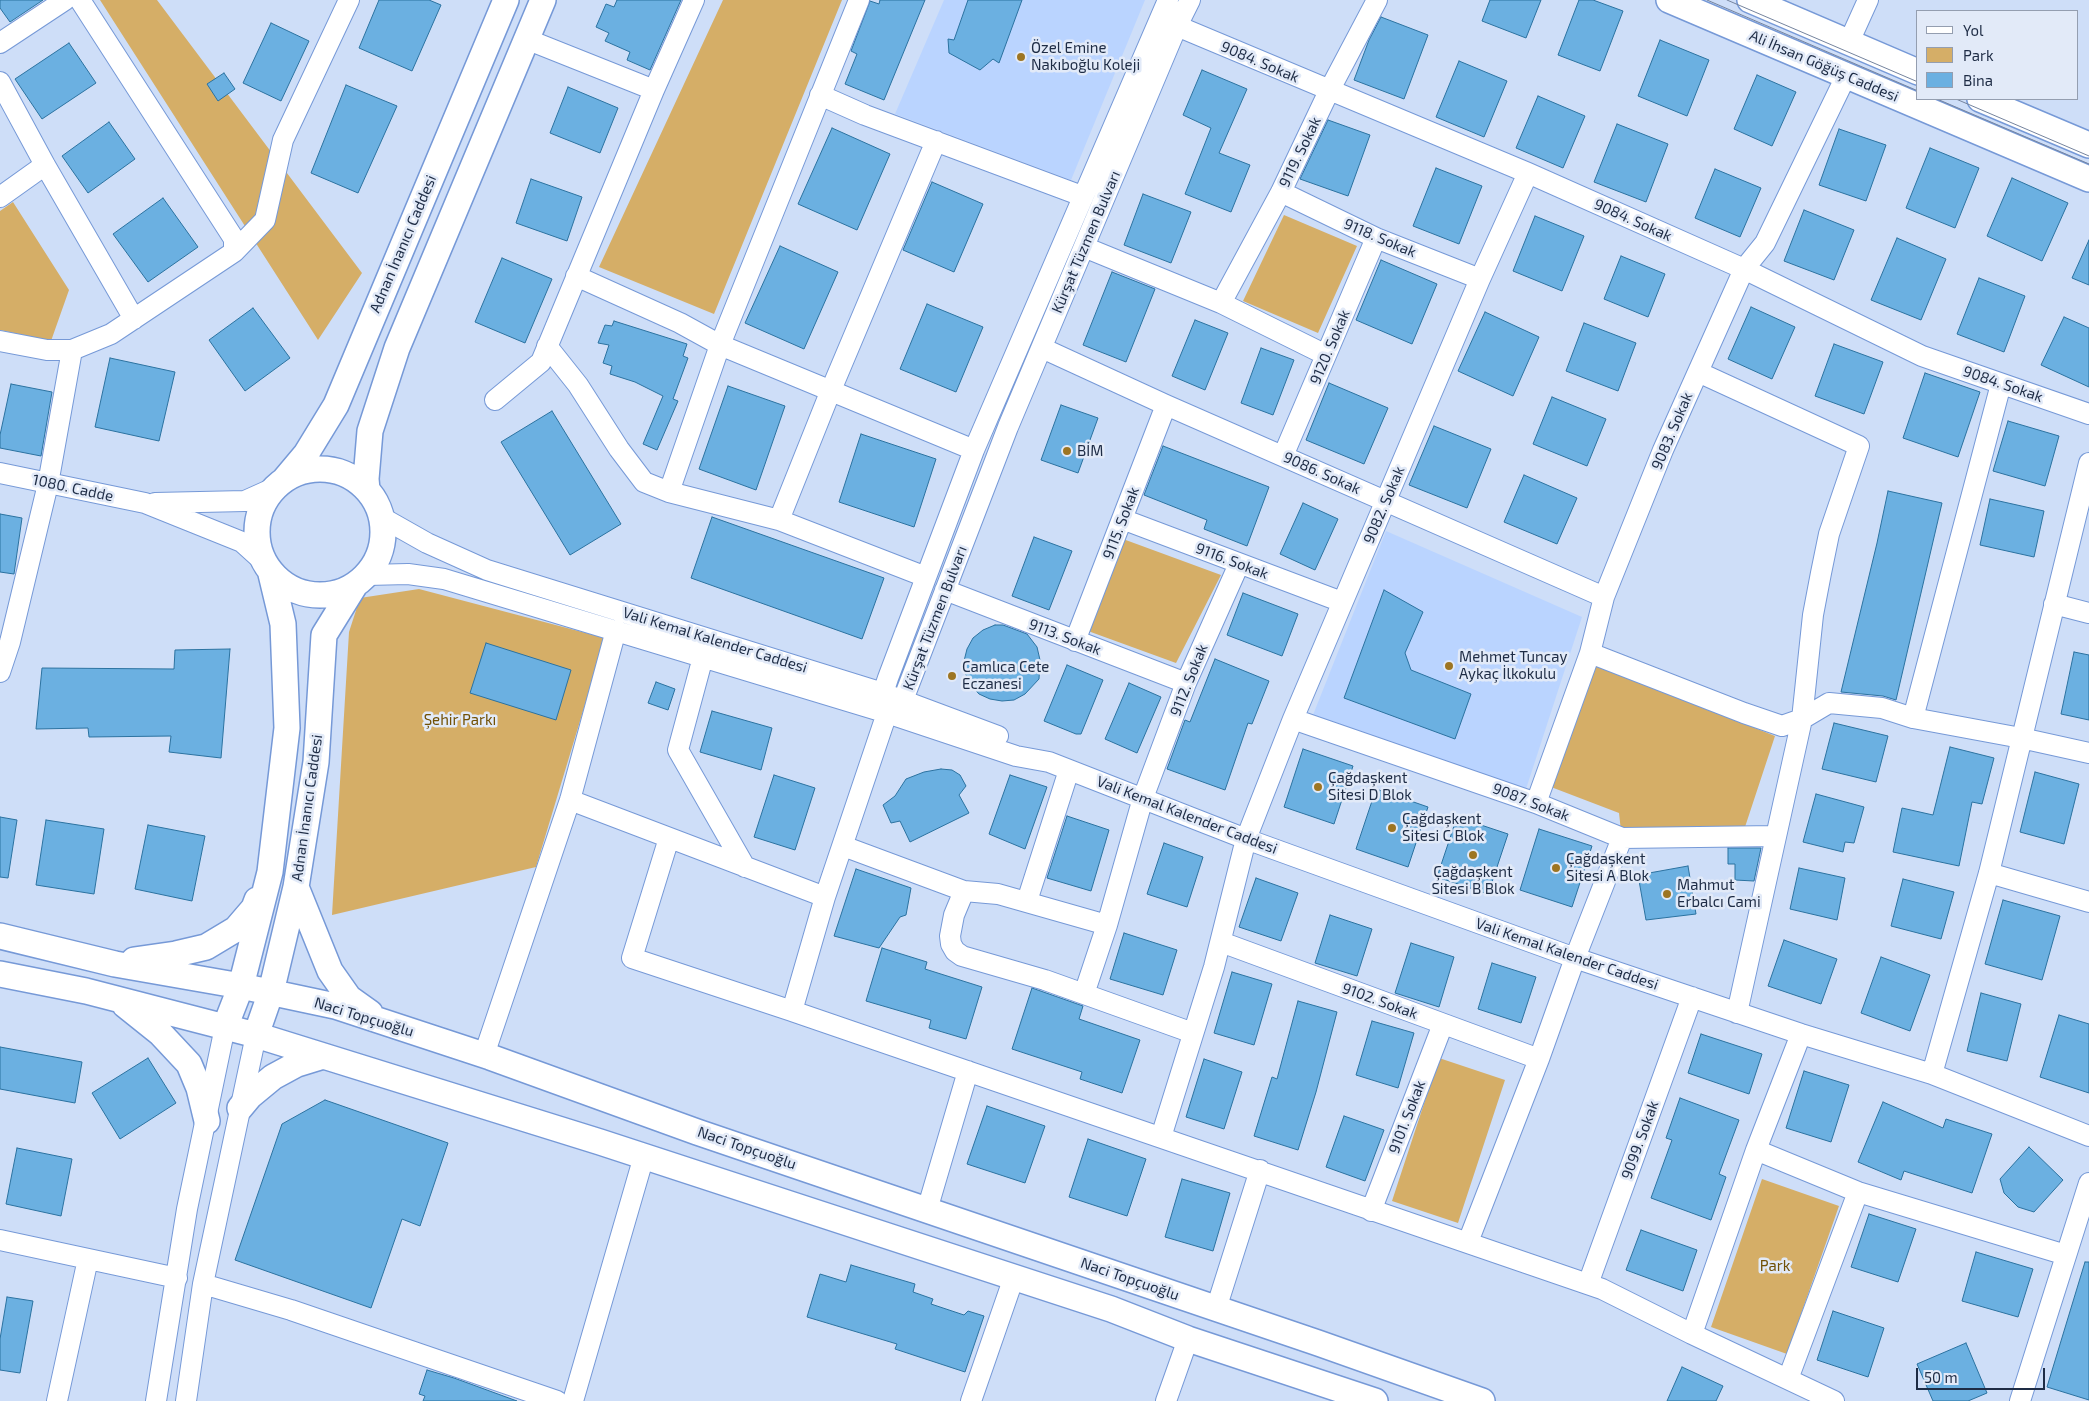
<!DOCTYPE html>
<html>
<head>
<meta charset="utf-8">
<style>
  body { margin:0 }
  #map { position:relative; width:2089px; height:1401px; overflow:hidden; background:#cedef8; font-family:"Exo 2",sans-serif }
  canvas { display:block }
  .legend { position:absolute; left:1916px; top:10px; width:162px; height:90px; box-sizing:border-box; background:#e2eaf8; border:1px solid #949eb0; margin:0; padding:6px 9px; list-style:none; font-size:15px; color:#1e2c45 }
  .legend li { display:flex; align-items:center; gap:10px; height:25px }
  .legend b { width:25px; border:1px solid #949eb0 }
  .scale { position:absolute; left:1916px; top:1368px; width:129px; height:22px; box-sizing:border-box; border:2px solid #1e2c45; border-top:0; padding-left:6px; font-size:15px; line-height:18px; white-space:nowrap; color:#1e2c45; -webkit-text-stroke:4px #e2eaf8; paint-order:stroke }
</style>
</head>
<body>
<div id="map">
<canvas width="2089" height="1401"></canvas>
<ul class="legend">
<li><b style="height:6px;background:#fff"></b>Yol</li>
<li><b style="height:14px;background:#d5ae67"></b>Park</li>
<li><b style="height:14px;background:#6bb0e1"></b>Bina</li>
</ul>
<div class="scale">50 m</div>
</div>
<script>
const c = document.querySelector('canvas').getContext('2d');
c.lineJoin = 'round';
function fill(path, color) {
  c.fillStyle = color;
  c.fill(path, 'evenodd');
}
function shape(rows) {
  const path = new Path2D();
  for (const r of rows) {
    if (r.length === 3) {
      path.moveTo(r[0] + r[2], r[1]);
      path.arc(r[0], r[1], r[2], 0, 2 * Math.PI);
      continue;
    }
    path.moveTo(r[0], r[1]);
    for (let i = 2; i < r.length; i += 2) path.lineTo(r[i], r[i + 1]);
  }
  return path;
}
function stroke(path, color, width, dash) {
  c.strokeStyle = color;
  c.lineWidth = width;
  c.lineCap = dash ? 'butt' : 'round';
  c.setLineDash(dash || []);
  c.stroke(path);
}
function drawText(font, color, halo, rows, align = 'center') {
  c.font = font + ' "Exo 2",sans-serif';
  c.lineWidth = 5;
  c.setLineDash([]);
  c.textBaseline = 'middle';
  c.strokeStyle = halo;
  c.fillStyle = color;
  for (const [text, x, y, turn = 0] of rows) {
    c.save();
    c.translate(x, y);
    c.rotate((+turn || 0) * Math.PI / 180);
    c.textAlign = isNaN(turn) ? turn : align;
    if (halo) c.strokeText(text, 0, 0);
    c.fillText(text, 0, 0);
    c.restore();
  }
}
fill(shape([
  [944,0,1145,0,1071,180,895,114],
  [1386,531,1582,617,1526,789,1313,715]
]), '#bad4ff');
fill(shape([
  [100,0,157,0,362,273,318,340],
  [723,0,842,0,714,314,599,267],
  [13,202,69,290,51,341,0,330,0,211],
  [1284,215,1357,246,1318,333,1243,301],
  [1123,539,1221,575,1176,663,1088,631],
  [419,589,605,638,536,867,332,915,349,632,360,598],
  [1594,664,1775,736,1745,827,1621,831,1619,813,1551,787],
  [1439,1058,1505,1080,1458,1223,1392,1201],
  [1762,1179,1839,1206,1787,1354,1711,1327]
]), '#d5ae67');
const building = shape([
  [0,0,43,0,10,22,0,8,0,0],
  [379,0,429,0,441,5,412,71,359,48,379,0],
  [617,0,681,0,650,70,627,60,630,52,605,41,609,33,596,27,606,4,614,7,617,0],
  [880,0,925,0,884,100,845,84,857,54,851,51,870,1,879,4,880,0],
  [968,0,1022,0,999,63,993,59,980,70,949,53,948,39,954,40,968,0],
  [1490,0,1541,0,1526,38,1482,21,1490,0],
  [1579,0,1593,0,1623,11,1600,71,1558,55,1579,0],
  [1381,17,1428,35,1404,99,1354,80,1369,40,1381,17],
  [271,23,309,41,281,101,243,83,271,23],
  [1660,40,1709,60,1687,116,1638,96,1660,40],
  [69,43,96,83,42,119,15,79,69,43],
  [1459,61,1507,81,1484,137,1436,117,1459,61],
  [1202,70,1247,89,1219,153,1250,165,1231,212,1185,194,1211,128,1183,115,1202,70],
  [224,73,235,89,218,101,207,84,224,73],
  [1757,75,1796,92,1772,146,1734,129,1757,75],
  [346,85,397,106,358,193,311,173,346,85],
  [568,87,618,108,600,153,550,133,568,87],
  [1538,96,1585,116,1563,168,1516,148,1538,96],
  [1328,120,1370,135,1348,196,1300,179,1328,120],
  [109,122,135,159,88,193,62,156,109,122],
  [1617,124,1668,144,1646,202,1594,182,1617,124],
  [832,128,890,154,857,230,798,204,832,128],
  [1839,129,1886,145,1866,201,1819,185,1839,129],
  [1930,148,1979,168,1955,228,1906,208,1930,148],
  [1436,168,1482,186,1459,244,1413,226,1436,168],
  [1715,169,1761,188,1740,237,1695,218,1715,169],
  [2012,178,2068,203,2042,261,1987,236,2012,178],
  [531,179,582,197,567,241,516,223,531,179],
  [932,182,983,204,954,272,903,250,932,182],
  [1143,194,1191,212,1171,263,1124,245,1143,194],
  [163,198,198,247,148,282,113,234,163,198],
  [1804,210,1854,230,1834,280,1784,261,1804,210],
  [1535,216,1584,236,1562,291,1513,271,1535,216],
  [1897,238,1946,259,1921,320,1871,300,1897,238],
  [2089,240,2089,285,2072,278,2089,240],
  [780,246,838,272,804,349,745,323,780,246],
  [1621,256,1665,274,1648,317,1604,299,1621,256],
  [502,258,552,279,525,343,475,322,502,258],
  [1381,260,1437,284,1412,344,1356,320,1381,260],
  [1112,272,1155,289,1126,362,1083,345,1112,272],
  [1979,278,2025,296,2004,352,1957,334,1979,278],
  [927,304,983,327,956,392,900,369,927,304],
  [1751,307,1795,327,1772,379,1728,359,1751,307],
  [253,308,290,358,245,391,209,340,253,308],
  [1485,312,1539,337,1513,396,1458,371,1485,312],
  [2064,317,2089,328,2089,387,2041,365,2064,317],
  [1195,320,1228,333,1205,390,1172,376,1195,320],
  [614,321,687,344,683,356,688,358,673,399,678,401,657,450,643,444,663,396,635,382,610,374,612,366,603,363,609,345,598,343,605,325,612,326,614,321],
  [1584,323,1636,343,1618,391,1566,371,1584,323],
  [1834,344,1883,362,1864,414,1815,396,1834,344],
  [1261,348,1294,360,1273,415,1241,403,1261,348],
  [110,358,175,372,159,441,95,427,110,358],
  [1925,373,1980,392,1958,457,1903,438,1925,373],
  [1329,383,1388,408,1364,464,1306,440,1329,383],
  [11,384,52,392,41,456,0,448,0,435,11,384],
  [728,386,785,406,756,490,699,469,728,386],
  [1552,397,1606,419,1587,466,1533,444,1552,397],
  [1061,405,1098,418,1078,473,1041,460,1061,405],
  [552,411,621,524,570,555,501,442,552,411],
  [2008,421,2059,436,2045,486,1993,471,2008,421],
  [1434,426,1491,449,1467,508,1409,485,1434,426],
  [861,434,936,459,914,527,839,502,861,434],
  [1163,446,1269,487,1247,546,1204,529,1207,520,1144,495,1163,446],
  [1524,475,1577,498,1557,544,1504,522,1524,475],
  [1888,491,1942,503,1896,700,1883,696,1841,692,1877,543,1888,491],
  [1990,499,2044,511,2034,557,1980,545,1990,499],
  [1303,503,1338,519,1315,570,1280,554,1303,503],
  [0,514,22,518,14,574,0,572,0,514],
  [712,517,884,578,862,639,691,578,712,517],
  [1034,537,1072,551,1049,610,1012,596,1034,537],
  [1384,590,1423,612,1405,653,1411,670,1471,694,1455,739,1344,698,1384,590],
  [1243,593,1298,614,1282,656,1227,635,1243,593],
  [995,625,1003,625,1027,634,1037,647,1040,660,1039,679,1025,694,1014,700,1002,701,990,699,979,694,971,685,965,673,964,661,967,649,973,638,983,630,995,625],
  [486,643,571,670,556,720,470,693,486,643],
  [230,649,221,758,169,752,171,736,89,737,88,728,36,729,42,668,174,669,175,650,230,649],
  [2074,652,2089,655,2089,720,2061,714,2074,652],
  [1215,659,1269,681,1252,724,1248,723,1225,790,1167,769,1185,720,1190,722,1215,659],
  [1067,665,1103,680,1081,734,1076,734,1044,721,1067,665],
  [656,682,675,689,668,710,648,703,656,682],
  [1129,683,1161,697,1137,753,1105,739,1129,683],
  [712,711,772,728,761,770,700,752,712,711],
  [1834,723,1888,736,1876,782,1822,769,1834,723],
  [1950,747,1994,758,1982,804,1972,802,1959,866,1893,852,1902,808,1933,815,1950,747],
  [1303,749,1353,766,1334,824,1284,807,1303,749],
  [941,769,952,770,960,775,966,786,959,795,969,813,910,842,900,821,891,823,883,805,895,796,906,779,924,772,941,769],
  [2035,772,2079,784,2064,844,2020,832,2035,772],
  [774,775,815,788,795,850,754,837,774,775],
  [1010,775,1047,787,1025,849,989,834,1010,775],
  [1376,789,1428,807,1408,867,1356,849,1376,789],
  [1816,794,1864,807,1854,843,1845,842,1843,852,1803,842,1816,794],
  [1067,816,1109,830,1091,891,1047,878,1067,816],
  [0,817,17,820,8,878,0,877,0,817],
  [1457,817,1508,834,1488,894,1437,877,1457,817],
  [46,820,104,829,94,894,36,885,46,820],
  [148,825,205,836,192,901,135,889,148,825],
  [1539,829,1592,846,1572,907,1520,890,1539,829],
  [1164,843,1203,857,1187,907,1147,894,1164,843],
  [1728,848,1761,848,1754,881,1735,880,1735,864,1728,864,1728,848],
  [1688,866,1696,914,1646,920,1638,875,1688,866],
  [1799,868,1845,878,1837,920,1790,909,1799,868],
  [856,869,911,888,906,915,900,917,879,948,834,936,856,869],
  [1256,878,1298,893,1281,941,1239,927,1256,878],
  [1903,879,1954,892,1941,939,1891,926,1903,879],
  [2003,900,2060,916,2042,980,1985,964,2003,900],
  [1330,915,1372,929,1357,976,1315,963,1330,915],
  [1124,933,1177,950,1163,995,1110,979,1124,933],
  [1784,940,1837,959,1821,1004,1768,986,1784,940],
  [1411,943,1454,957,1439,1007,1395,993,1411,943],
  [882,948,927,962,925,969,982,987,966,1039,929,1028,931,1020,866,1001,882,948],
  [1881,957,1930,975,1910,1031,1861,1013,1881,957],
  [1492,963,1536,977,1521,1023,1478,1009,1492,963],
  [1232,972,1272,984,1254,1045,1214,1033,1232,972],
  [1032,988,1083,1006,1079,1019,1140,1040,1122,1093,1080,1079,1082,1072,1012,1049,1032,988],
  [1981,993,2021,1004,2007,1061,1967,1051,1981,993],
  [1298,1001,1337,1012,1316,1092,1298,1150,1254,1136,1272,1077,1277,1079,1298,1001],
  [2059,1015,2089,1024,2089,1093,2040,1077,2059,1015],
  [1372,1021,1414,1033,1398,1088,1356,1075,1372,1021],
  [1701,1034,1762,1054,1749,1094,1688,1073,1701,1034],
  [0,1047,82,1062,75,1103,0,1089,0,1047],
  [148,1058,176,1103,120,1139,92,1093,148,1058],
  [1204,1059,1242,1072,1224,1129,1186,1117,1204,1059],
  [1804,1071,1849,1085,1831,1142,1786,1128,1804,1071],
  [1680,1098,1739,1120,1719,1174,1726,1177,1711,1220,1651,1198,1672,1140,1666,1138,1680,1098],
  [325,1100,448,1143,420,1226,402,1219,371,1308,235,1260,282,1124,325,1100],
  [1883,1102,1943,1128,1946,1119,1992,1134,1972,1193,1904,1171,1901,1180,1858,1162,1883,1102],
  [987,1106,1045,1126,1025,1183,967,1164,987,1106],
  [1344,1116,1384,1130,1365,1181,1326,1167,1344,1116],
  [1088,1139,1146,1159,1127,1216,1069,1197,1088,1139],
  [2029,1147,2063,1180,2034,1212,2018,1207,2004,1193,2000,1179,2029,1147],
  [17,1148,72,1159,61,1216,6,1204,17,1148],
  [1182,1179,1230,1193,1213,1251,1165,1237,1182,1179],
  [1869,1214,1916,1229,1898,1282,1851,1267,1869,1214],
  [1641,1230,1697,1250,1683,1291,1626,1270,1641,1230],
  [1976,1252,2033,1269,2018,1317,1962,1301,1976,1252],
  [2085,1262,2089,1262,2089,1400,2047,1387,2085,1262],
  [851,1265,915,1284,913,1292,933,1299,931,1304,964,1315,968,1311,984,1316,965,1372,895,1349,897,1344,807,1317,820,1274,846,1282,851,1265],
  [7,1297,33,1301,20,1373,0,1370,0,1339,7,1297],
  [1833,1311,1884,1328,1868,1377,1817,1360,1833,1311],
  [1966,1343,1987,1393,1968,1401,1933,1401,1917,1364,1966,1343],
  [1682,1367,1723,1386,1716,1401,1667,1401,1682,1367],
  [427,1370,454,1378,517,1401,423,1401,425,1396,419,1394,427,1370]
]);
fill(building, '#6bb0e1');
stroke(building, '#2b72a0', 1);
const minor = shape([
  [1168,0,974,450,888,678,883,693,887,713,825,897,792,1011,1602,1289,1692,1334,1834,1401],
  [1177,26,1528,173,1744,269,1922,356,2089,414],
  [526,39,654,90],
  [1849,42,1868,0],
  [0,43,65,0],
  [0,82,45,165,134,319],
  [820,95,865,115,1082,196],
  [1281,192,1376,238,1480,279],
  [0,197,45,165],
  [1084,247,1221,303,1326,355],
  [234,252,265,220,283,140,349,0],
  [576,276,680,323,720,345,974,450],
  [1221,303,1281,192,1329,91,1377,0],
  [0,341,47,350,72,350,111,334,234,252,234,239,80,0],
  [547,346,578,385,619,449,644,482,669,492,779,520,926,577],
  [1042,348,1166,405,1604,597],
  [1698,372,1859,446,1829,534,1821,573,1813,615,1802,719,1737,1013],
  [495,400,541,362,654,90,694,0],
  [1283,456,1376,238],
  [0,473,145,503,242,542,263,561],
  [669,492,720,345,859,0],
  [155,503,245,501,274,488],
  [381,517,427,543,487,570,883,693,998,736],
  [1122,519,1342,602],
  [779,520,831,390,936,141],
  [367,575,408,574,444,579,887,713,1016,756,1049,762,1246,839,1575,958,1801,1034,1932,1074,2089,1136],
  [945,590,1186,683],
  [2054,604,2089,613],
  [1075,641,1166,405],
  [1590,653,1744,713,1782,726,1802,719,1829,703,1882,708,1913,718,2021,738,2089,753],
  [703,657,678,750,745,867],
  [0,672,10,642,48,484,72,350],
  [887,713,903,700,1008,427,1177,26,1190,0],
  [1913,718,2001,384],
  [1293,719,1536,803,1622,838,1776,836],
  [570,800,825,897],
  [1536,803,1590,653,1604,597,1663,450,1744,269,1765,243,1846,76],
  [669,838,632,958,792,1011],
  [843,846,964,891,954,915,950,936,951,944,955,951,962,956,1045,980,1193,1033],
  [1989,873,2089,902],
  [964,891,998,894,1107,925],
  [1027,901,1069,770],
  [1221,942,1539,1059],
  [1084,994,1107,925,1143,798,1186,683,1239,564],
  [484,1055,570,800,616,630],
  [1932,1074,1989,873,2089,463],
  [1161,1137,1214,967,1246,839,1293,719,1480,279,1528,173],
  [1756,1150,1858,1192,2066,1255],
  [927,1210,968,1071],
  [1371,1211,1443,1024],
  [0,1240,177,1278],
  [1468,1242,1539,1059,1575,958,1622,838],
  [203,1284,291,1310,557,1401],
  [1588,1284,1692,997],
  [1216,1309,1260,1170],
  [1692,1334,1756,1150,1801,1034],
  [1788,1379,1858,1192],
  [57,1401,88,1259],
  [156,1401,187,1209,225,1027],
  [186,1401,203,1284,256,1035],
  [573,1401,644,1156],
  [971,1401,1014,1277],
  [1166,1401,1188,1339],
  [2020,1401,2089,1183]
]);
const major = shape([
  [1669,0,2089,179],
  [1750,0,1918,72],
  [1980,99,2089,145],
  [320,532,63],
  [285,479,306,454,336,405,506,0],
  [367,490,366,479,370,431,397,348,543,0],
  [296,887,330,971,349,998,370,1013],
  [0,936,115,964,241,986,335,1006,490,1057,697,1132,1318,1343,1482,1401],
  [134,960,176,954,206,947,236,929,254,908,257,900],
  [0,974,86,991,256,1035,600,1142,1111,1309,1188,1339,1375,1401],
  [125,1005,160,1033,189,1064,199,1088,207,1121],
  [225,1027,241,986,270,872,287,728,283,624,271,574],
  [256,1035,271,992,296,887,316,762,324,635,355,585],
  [240,1108,250,1096,273,1077,297,1064,323,1056]
]);
stroke(minor, '#7699d7', 22);
stroke(major, '#7699d7', 28);
stroke(minor, '#fff', 20);
stroke(major, '#fff', 25);
stroke(shape([
  [1707,0,1918,91],
  [1727,0,1918,82],
  [1937,99,2089,164],
  [1956,99,2089,156]
]), '#75849e', 1);
for (const [x, y, r, color] of [
  [1021,57,5,"#9d7522"],
  [1067,451,5,"#9d7522"],
  [1449,666,5,"#9d7522"],
  [952,676,5,"#9d7522"],
  [1318,787,5,"#9d7522"],
  [1392,828,5,"#9d7522"],
  [1473,855,5,"#9d7522"],
  [1556,868,5,"#9d7522"],
  [1667,894,5,"#9d7522"]
]) {
  const dot = new Path2D();
  dot.arc(x, y, r, 0, 2 * Math.PI);
  c.fillStyle = color;
  c.fill(dot);
  stroke(dot, '#e2eaf8', 2);
}
drawText('15px', '#1e2c45', '#e2eaf8', [
  ["Özel Emine",1031,48],
  ["Nakıboğlu Koleji",1031,65],
  ["BİM",1077,451],
  ["Mehmet Tuncay",1459,657],
  ["Aykaç İlkokulu",1459,674],
  ["Camlıca Cete",962,667],
  ["Eczanesi",962,684],
  ["Çağdaşkent",1328,778],
  ["Sitesi D Blok",1328,795],
  ["Çağdaşkent",1402,819],
  ["Sitesi C Blok",1402,836],
  ["Çağdaşkent",1566,859],
  ["Sitesi A Blok",1566,876],
  ["Çağdaşkent",1473,872,"center"],
  ["Sitesi B Blok",1473,889,"center"],
  ["Mahmut",1677,885],
  ["Erbalcı Cami",1677,902]
], 'left');
drawText('15px', '#1e2c45', '#e2eaf8', [
  ["9084. Sokak",1260,62,23],
  ["Ali İhsan Göğüş Caddesi",1824,66,23],
  ["9119. Sokak",1300,152,-64],
  ["9084. Sokak",1633,220,24],
  ["9118. Sokak",1380,238,23],
  ["Kürşat Tüzmen Bulvarı",1086,242,-67],
  ["Adnan İnanıcı Caddesi",403,244,-67],
  ["9120. Sokak",1330,347,-67],
  ["9084. Sokak",2003,384,19],
  ["9083. Sokak",1672,431,-67],
  ["9086. Sokak",1322,473,24],
  ["1080. Cadde",73,488,12],
  ["9082. Sokak",1384,505,-67],
  ["9115. Sokak",1121,523,-69],
  ["9116. Sokak",1232,561,21],
  ["Kürşat Tüzmen Bulvarı",935,618,-69],
  ["9113. Sokak",1065,637,21],
  ["Vali Kemal Kalender Caddesi",715,640,17],
  ["9112. Sokak",1189,680,-68],
  ["9087. Sokak",1531,802,21],
  ["Adnan İnanıcı Caddesi",307,808,-82],
  ["Vali Kemal Kalender Caddesi",1187,815,21],
  ["Vali Kemal Kalender Caddesi",1567,954,19],
  ["9102. Sokak",1380,1001,20],
  ["Naci Topçuoğlu",364,1017,17],
  ["9101. Sokak",1407,1117,-69],
  ["9099. Sokak",1640,1140,-70],
  ["Naci Topçuoğlu",747,1148,19],
  ["Naci Topçuoğlu",1130,1279,19]
]);
drawText('15px', '#715005', '#e2eaf8', [
  ["Şehir Parkı",460,720],
  ["Park",1775,1266]
]);
</script>
</body>
</html>
